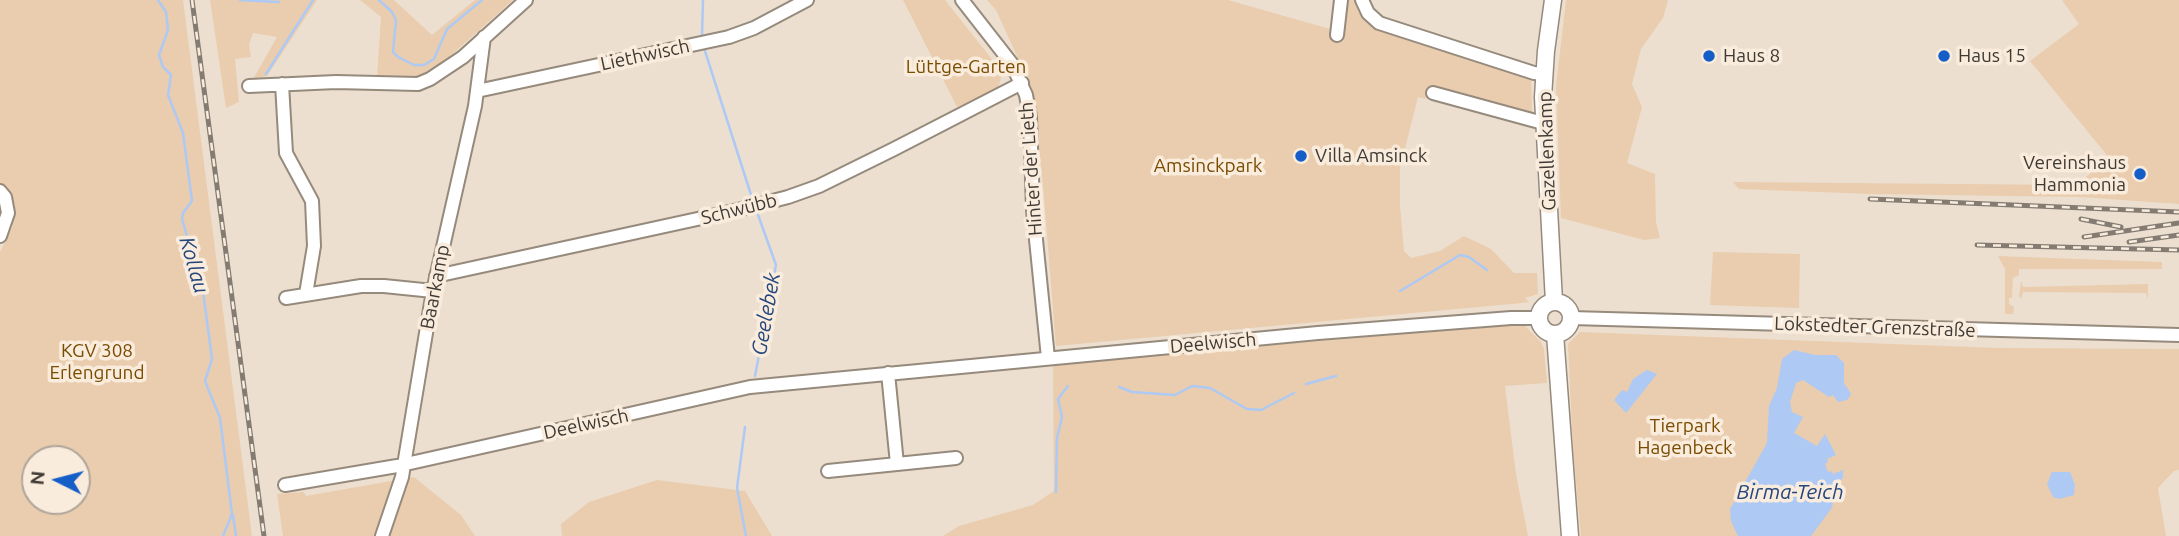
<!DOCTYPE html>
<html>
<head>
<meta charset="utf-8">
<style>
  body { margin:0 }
  #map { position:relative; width:2179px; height:536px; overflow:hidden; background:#ecdfd0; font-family:Ubuntu,sans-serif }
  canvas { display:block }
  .north { position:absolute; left:21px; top:445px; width:70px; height:70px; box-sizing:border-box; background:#faecdd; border:2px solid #afa599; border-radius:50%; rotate:276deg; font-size:19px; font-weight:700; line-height:28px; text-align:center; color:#3f3a34 }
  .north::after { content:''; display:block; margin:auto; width:24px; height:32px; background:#155ec8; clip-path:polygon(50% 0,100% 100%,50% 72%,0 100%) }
</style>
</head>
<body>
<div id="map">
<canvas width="2179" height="536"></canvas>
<div class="north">N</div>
</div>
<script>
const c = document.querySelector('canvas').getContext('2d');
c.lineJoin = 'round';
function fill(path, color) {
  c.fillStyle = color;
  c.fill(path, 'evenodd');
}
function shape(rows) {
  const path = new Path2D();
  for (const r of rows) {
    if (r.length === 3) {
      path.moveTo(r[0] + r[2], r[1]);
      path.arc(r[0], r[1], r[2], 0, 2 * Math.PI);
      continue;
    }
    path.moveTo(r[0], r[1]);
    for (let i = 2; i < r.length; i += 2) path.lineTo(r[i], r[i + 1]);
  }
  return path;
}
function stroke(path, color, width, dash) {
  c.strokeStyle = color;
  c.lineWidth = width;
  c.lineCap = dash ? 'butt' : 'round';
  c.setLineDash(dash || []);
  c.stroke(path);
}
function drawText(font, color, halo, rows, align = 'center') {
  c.font = font + ' Ubuntu,sans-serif';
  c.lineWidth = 7;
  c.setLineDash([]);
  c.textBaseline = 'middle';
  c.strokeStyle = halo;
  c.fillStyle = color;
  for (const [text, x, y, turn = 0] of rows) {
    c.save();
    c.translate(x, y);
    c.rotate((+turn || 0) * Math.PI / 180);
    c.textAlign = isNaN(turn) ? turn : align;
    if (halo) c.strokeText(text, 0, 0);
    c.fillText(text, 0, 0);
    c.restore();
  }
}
fill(shape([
  [0,0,183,0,252,536,0,536,0,252,13,226,3,218,0,224],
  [35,459,77,459,77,501,35,501],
  [210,0,317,0,267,76,252,81,277,37,253,33,249,45,251,57,235,59,239,102,226,108],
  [360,0,394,0,432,35,475,0,513,0,439,66,417,79,377,78,381,17],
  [903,0,945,0,998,67,1001,78,998,88,957,107],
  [987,0,1228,0,1330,29,1342,28,1347,0,1355,0,1358,12,1375,28,1531,76,1532,114,1440,89,1434,85,1426,91,1426,99,1418,97,1400,168,1400,206,1404,251,1411,258,1440,251,1464,236,1491,249,1514,273,1537,273,1538,294,1525,298,1529,302,1522,303,1056,346,1042,174,1028,80,996,10],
  [1566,0,1668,0,1663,18,1641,49,1632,84,1642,107,1627,163,1655,174,1656,222,1660,238,1644,240,1561,218,1556,86],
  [2062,0,2179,0,2179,204,2080,197,1871,194,1739,189,1733,182,2075,185,2110,159,2030,61,2079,24],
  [1713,252,1800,254,1799,308,1710,305],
  [1998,256,2162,262,2162,269,2019,269,2019,275,2013,278,2012,298,2009,298,2009,304,2014,307,2013,314,2005,314,2005,269],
  [2021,281,2023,287,2148,284,2148,300,2146,293,2023,292,2021,299,2019,296],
  [1523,324,1541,342,1544,349,1547,383,1505,386,1516,474,1528,536,943,536,959,526,1033,505,1054,491,1053,363],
  [1580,332,1998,348,2179,349,2179,470,2174,471,2158,488,2166,536,1581,536,1573,450,1568,344],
  [414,477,461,515,475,536,283,536,277,494,304,492,306,496],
  [657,480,745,491,772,536,562,536,561,524,589,502]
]), '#e9cdae');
fill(shape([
  [1794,350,1815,355,1836,355,1844,363,1844,383,1851,394,1847,400,1838,402,1833,395,1829,397,1803,380,1796,383,1790,402,1792,412,1803,417,1794,433,1817,446,1825,434,1836,455,1827,459,1828,462,1825,464,1828,472,1832,471,1833,474,1843,470,1843,478,1836,484,1835,498,1831,509,1811,536,1738,536,1731,521,1730,509,1767,443,1769,406,1777,388,1782,359],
  [1647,370,1657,374,1626,413,1614,400,1622,390,1627,392,1633,379],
  [2052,472,2070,472,2075,485,2074,495,2059,499,2053,497,2047,484]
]), '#adc9f4');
stroke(shape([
  [158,0,166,12,168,30,159,55,163,67,171,75,168,95,183,133,192,201,183,213,182,219,190,246,191,269,202,284,212,359,205,381,220,418,232,514,223,536],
  [240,0,279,2],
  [379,0,392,12,396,20,393,52,398,57,414,65,424,65,434,59,447,29,482,0],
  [702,35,703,0],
  [704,48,753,201],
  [266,74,313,0],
  [1400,291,1460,255,1469,257,1487,270],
  [755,376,776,265,757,212],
  [1306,384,1336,376],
  [1119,387,1132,392,1175,395,1192,386,1210,388,1247,409,1261,410,1294,393],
  [745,427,737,488,746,536],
  [1056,492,1057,438,1062,417,1058,399,1068,386],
  [233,515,236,536]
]), '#adc9f4', 2.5);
const street = shape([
  [962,0,1012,64,1026,95,1030,117,1033,210,1048,358],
  [1362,0,1368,13,1379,23,1534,73,1544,74],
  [1337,35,1341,0],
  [282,84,286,153,312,201,314,246,306,294],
  [249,86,336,82,418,84,430,79,463,57,526,0],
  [477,91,729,37,754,28,807,0],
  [1433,93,1543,123],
  [0,191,5,197,8,213,0,236],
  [436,276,734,211,788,197,819,186,894,149,1022,83],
  [286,298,361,286,384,286,433,291],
  [1571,318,2179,335],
  [888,373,897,464],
  [828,471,956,458],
  [285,485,397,466,750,387,1318,333,1511,318,1539,318],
  [382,536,402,477,433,291,475,106,484,37]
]);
const secondary = shape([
  [1553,0,1546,51,1543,97,1554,302],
  [1555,318,16],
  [1555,334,1570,536]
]);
stroke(street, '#968a7c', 16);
stroke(secondary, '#968a7c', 19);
stroke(street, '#fff', 12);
stroke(secondary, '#fff', 16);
const rail = shape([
  [192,0,264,536],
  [1870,199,2179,212],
  [2081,219,2121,227],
  [2084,237,2179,223],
  [2129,242,2179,235],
  [1977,245,2179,250]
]);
stroke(rail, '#847c72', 5);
stroke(rail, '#faecdd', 2.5, [8]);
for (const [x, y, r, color] of [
  [1709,56,7,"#155ec8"],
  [1944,56,7,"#155ec8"],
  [1301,156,7,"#155ec8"],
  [2140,174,7,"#155ec8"]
]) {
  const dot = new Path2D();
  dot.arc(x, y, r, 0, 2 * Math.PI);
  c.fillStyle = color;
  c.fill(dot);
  stroke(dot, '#faecdd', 2.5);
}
drawText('19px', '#3f3a34', '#faecdd', [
  ["Liethwisch",645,55,-12],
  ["Gazellenkamp",1547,151,-92],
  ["Hinter der Lieth",1031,169,-94],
  ["Schwübb",739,209,-14],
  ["Baarkamp",435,287,-79],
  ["Lokstedter Grenzstraße",1875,327,2],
  ["Deelwisch",1213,343,-5],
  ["Deelwisch",586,424,-12]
]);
drawText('19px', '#3f3a34', '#faecdd', [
  ["Haus 8",1723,56],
  ["Haus 15",1958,56],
  ["Villa Amsinck",1315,156],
  ["Vereinshaus",2126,163,"right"],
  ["Hammonia",2126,185,"right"]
], 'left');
drawText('19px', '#794c00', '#faecdd', [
  ["Lüttge-Garten",966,67],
  ["Amsinckpark",1208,166],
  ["KGV 308",97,351],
  ["Erlengrund",97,373],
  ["Tierpark",1685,426],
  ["Hagenbeck",1685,448]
]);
drawText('italic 21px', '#24467c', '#faecdd', [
  ["Kollau",194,265,74],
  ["Geelebek",766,314,-80],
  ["Birma-Teich",1790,492]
]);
</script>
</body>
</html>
